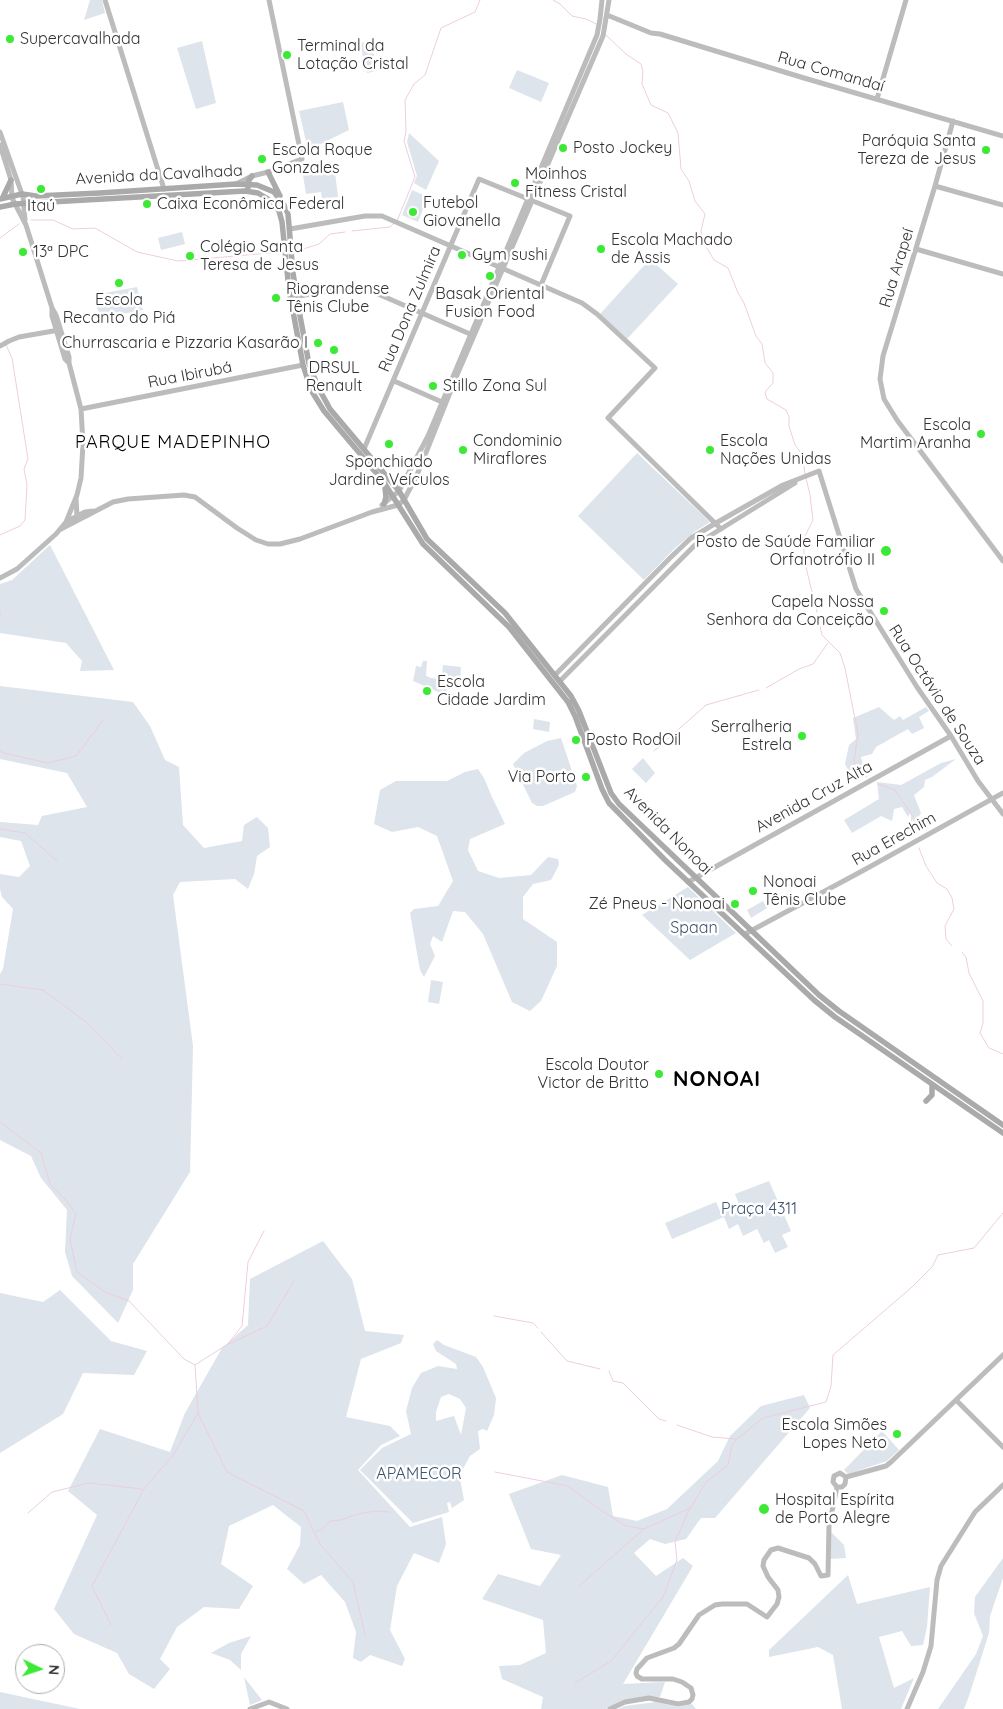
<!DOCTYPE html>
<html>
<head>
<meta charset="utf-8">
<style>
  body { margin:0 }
  #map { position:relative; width:1003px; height:1709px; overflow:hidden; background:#fff; font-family:Quicksand,sans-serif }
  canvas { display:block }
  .north { position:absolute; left:15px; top:1644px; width:50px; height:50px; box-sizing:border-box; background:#fff; border:1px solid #adadad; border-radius:50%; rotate:94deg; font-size:14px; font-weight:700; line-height:20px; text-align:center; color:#323232 }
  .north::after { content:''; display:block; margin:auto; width:18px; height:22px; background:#3ce934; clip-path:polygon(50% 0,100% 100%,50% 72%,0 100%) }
</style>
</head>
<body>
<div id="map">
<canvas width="1003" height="1709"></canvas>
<div class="north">N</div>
</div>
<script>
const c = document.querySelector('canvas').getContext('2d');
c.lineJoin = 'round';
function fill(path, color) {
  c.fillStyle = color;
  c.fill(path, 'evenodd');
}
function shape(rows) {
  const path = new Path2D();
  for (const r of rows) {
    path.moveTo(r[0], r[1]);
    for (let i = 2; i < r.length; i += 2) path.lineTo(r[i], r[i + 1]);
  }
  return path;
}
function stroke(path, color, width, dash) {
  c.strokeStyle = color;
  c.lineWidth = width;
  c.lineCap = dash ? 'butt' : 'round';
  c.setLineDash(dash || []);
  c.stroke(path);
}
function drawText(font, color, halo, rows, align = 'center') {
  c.font = font + ' Quicksand,sans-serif';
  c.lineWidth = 5;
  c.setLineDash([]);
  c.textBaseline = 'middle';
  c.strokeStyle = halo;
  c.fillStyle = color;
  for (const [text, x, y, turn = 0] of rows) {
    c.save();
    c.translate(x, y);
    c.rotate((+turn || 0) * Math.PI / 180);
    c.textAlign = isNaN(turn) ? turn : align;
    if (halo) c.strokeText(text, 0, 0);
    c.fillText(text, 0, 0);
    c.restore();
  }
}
fill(shape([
  [90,0,102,0,105,13,84,20],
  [202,41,216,103,196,109,177,48],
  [371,41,377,71,367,73,360,43],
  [517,70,549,83,541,102,509,88],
  [343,102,349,130,308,150,299,111],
  [409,133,439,161,426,190,414,183,417,176,407,142],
  [318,166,319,173,335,172,338,197,322,199,321,192,306,194,302,169],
  [412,190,428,197,418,222,402,215],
  [182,232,185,244,161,250,158,238],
  [650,259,678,284,627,339,600,314],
  [137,287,143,310,100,318,94,295],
  [637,453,710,522,694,532,674,549,644,580,578,516],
  [50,545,114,670,80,671,82,661,66,643,0,633,0,584,12,580],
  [423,661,427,661,426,676,431,678,455,681,443,694,413,681,416,666,421,667],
  [443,665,461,667,460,680,442,678],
  [0,686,133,702,150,726,165,760,179,767,183,825,204,848,242,841,244,825,257,817,268,828,270,847,257,856,254,874,248,889,235,879,180,882,173,895,193,1046,190,1172,133,1264,133,1290,118,1323,72,1276,65,1252,67,1210,41,1178,31,1156,0,1140,0,974,3,969,13,909,2,897,0,889,0,874,19,877,30,866,21,841,0,837,0,822,38,825,42,816,87,807,67,773,0,759],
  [879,707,894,720,900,716,903,720,926,707,929,711,919,717,924,728,912,734,908,729,876,747,872,754,861,757,865,773,863,778,855,772,848,770,845,764,849,745,856,739,853,718],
  [534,719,550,722,549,732,533,729],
  [561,738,577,786,575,792,543,806,537,806,532,803,513,764,524,753,547,741],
  [643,758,655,773,646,783,632,769],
  [956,759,932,777,925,780,924,787,914,795,921,813,914,823,910,813,908,817,902,807,894,809,892,821,881,816,852,833,844,820,879,799,877,782,901,785,941,763],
  [478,769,484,778,492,797,505,824,470,839,468,850,478,871,499,878,531,875,548,857,558,859,559,865,551,880,533,884,523,897,523,919,557,942,557,966,541,1001,530,1011,512,1002,483,934,465,912,453,911,442,942,433,936,430,944,435,956,424,977,420,970,410,913,414,909,438,906,453,881,437,836,418,827,392,832,374,824,380,790,396,781,447,781,465,772],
  [688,887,736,933,690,960,642,915],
  [763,901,767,908,751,918,747,910],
  [431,980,443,982,439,1004,428,1002],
  [769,1181,791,1231,782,1235,788,1247,775,1253,769,1240,764,1243,757,1229,743,1236,738,1224,729,1229,724,1217,672,1239,665,1223,716,1202,720,1211,739,1204,735,1194],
  [323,1241,352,1279,365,1331,404,1335,401,1343,361,1359,346,1417,390,1426,400,1436,381,1445,358,1470,410,1527,442,1517,446,1544,439,1563,414,1553,397,1586,390,1630,405,1659,402,1666,370,1655,361,1662,353,1658,356,1632,345,1602,321,1575,304,1584,287,1569,300,1545,301,1527,273,1505,229,1526,221,1564,253,1586,239,1609,204,1607,177,1627,160,1659,170,1669,154,1689,129,1674,117,1653,74,1634,54,1609,97,1515,68,1491,100,1429,170,1452,185,1413,222,1348,248,1325,250,1279],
  [60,1290,111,1341,147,1351,134,1375,83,1373,63,1414,0,1453,0,1293,43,1302],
  [437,1340,444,1345,476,1357,483,1367,496,1398,494,1415,487,1431,483,1429,478,1431,480,1449,470,1456,463,1469,458,1468,464,1500,452,1508,450,1502,447,1503,449,1512,413,1523,360,1470,382,1448,411,1434,406,1411,412,1388,421,1373,438,1366,457,1369,456,1364,436,1351,433,1344],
  [449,1394,460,1399,466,1408,461,1435,454,1416,436,1421,436,1412,441,1397],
  [804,1395,810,1408,715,1518,701,1518,686,1539,665,1544,650,1539,634,1553,656,1576,683,1558,693,1566,623,1684,665,1682,660,1697,624,1700,606,1709,541,1709,543,1697,502,1679,499,1666,520,1665,546,1653,543,1620,482,1599,498,1574,540,1586,561,1555,531,1549,509,1494,562,1475,608,1487,613,1516,637,1521,667,1509,718,1461,730,1436,761,1406],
  [882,1431,899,1450,887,1461,848,1474,844,1470],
  [831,1532,844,1545,846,1558,830,1559],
  [1003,1558,1003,1578,990,1616,989,1633,969,1696,964,1709,938,1709,976,1654,983,1636,974,1613,975,1597],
  [848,1575,857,1604,930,1587,927,1627,923,1645,911,1646,902,1631,879,1637,894,1688,914,1678,901,1709,842,1709,833,1655,818,1647,769,1657,769,1650],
  [251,1636,241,1654,241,1670,230,1660,211,1653,229,1643],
  [244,1677,262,1700,250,1705],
  [0,1692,80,1709,0,1709],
  [656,1702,678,1707,692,1704,696,1709,618,1709,625,1706]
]), '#dde4eb');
stroke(shape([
  [553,0,560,4,572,16,586,19,596,24],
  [606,35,626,54,641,64,643,71,642,84,651,105,668,113,678,133,681,169,689,181,695,201,705,214,701,231,704,243,714,260,728,268,738,293,744,303,756,336,762,344,765,363,773,373,773,383,765,392,767,399,786,410,789,417,789,426,795,445,802,454,805,474],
  [31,220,53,220,73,229,95,228,137,252,178,261,281,252],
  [397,221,415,177,404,141,406,132,405,100,414,84,425,75,441,28,475,12,480,0],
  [352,231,390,227,394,223],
  [0,238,19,224],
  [297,251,319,244,330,234,345,232],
  [806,478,810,495,813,520,804,538,804,559,817,612],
  [0,535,20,526,25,520,27,485,24,469,28,459,12,358,6,345],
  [0,611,0,617],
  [819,622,822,635,840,653,845,668,858,734,854,761,861,774,867,777],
  [766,688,799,669,813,664,828,643],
  [0,751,4,753,48,763,76,756,104,719],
  [654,751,706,705,759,690],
  [878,784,895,790,912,815,911,830,915,835],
  [0,829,25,833,57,861],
  [919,848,926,866,937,883,947,889,952,898,954,909,945,926,946,939,952,946],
  [962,952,966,957,969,973,983,1001,983,1023,980,1033,989,1048,1003,1054],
  [0,984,43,990,85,1021,122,1059],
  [0,1122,41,1153,50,1184,65,1199,76,1214,70,1239,77,1272,105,1292,129,1301,184,1359,195,1365,198,1413,227,1472,304,1511,320,1544,353,1582,365,1635],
  [494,1316,533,1323,538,1328],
  [541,1332,567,1361,600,1369],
  [229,1344,267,1326,294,1281],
  [195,1365,228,1344,242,1326,248,1262,264,1231],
  [609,1371,613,1381,623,1383,659,1419,666,1421],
  [677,1425,712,1437,736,1439],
  [495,1472,568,1486,599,1509,626,1526,644,1529],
  [28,1513,52,1492,89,1483,142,1489],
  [316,1531,322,1530,330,1521,341,1520,358,1514,375,1511,389,1512],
  [579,1586,644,1529,690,1508],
  [111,1625,92,1586,144,1489,173,1455,197,1415],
  [575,1683,611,1661,663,1597,677,1560,675,1542,688,1512,706,1482,728,1465,732,1445,737,1439,763,1418,826,1402,831,1386,833,1355,912,1287,932,1267,938,1255,974,1248,1003,1213]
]), '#eecde0', 1);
stroke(shape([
  [105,0,164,189],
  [607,15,651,33,660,34,804,78,1003,136],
  [877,99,906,0],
  [953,121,935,186,883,356,880,379,884,399,897,420,1003,561],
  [0,132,23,197,25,220],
  [0,145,11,180,12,198,26,225,52,308,52,316,65,359,69,363],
  [236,184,252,176,268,172,302,159,269,0],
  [935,186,1003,205],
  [290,229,365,216,382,216,582,303,597,314,655,368,608,418,721,529],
  [916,249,1003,274],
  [294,297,354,286,362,287,470,334],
  [52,308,56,315,69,357,69,363,81,409,83,444,81,478,77,495,66,522],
  [0,346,9,341,19,337,59,330],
  [394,381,442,402],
  [81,409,303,365],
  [364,449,479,179,570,216,541,285],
  [76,498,77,516],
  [382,505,399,491,428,436,597,35,600,19,602,0],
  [61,529,113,502,128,499,184,495,195,497,237,528,256,540,268,544,280,544,300,539,372,512,398,505,404,500,417,475,457,375,603,36,609,0],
  [0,578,17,569,56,534,66,522,85,512,93,511],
  [555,675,670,558,691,538,716,523,783,485,819,471,856,589,917,687,951,736,978,781,1003,814],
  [560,681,695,545,795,483],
  [688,882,951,736],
  [745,934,864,870,1003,793],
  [957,1401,1003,1447],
  [846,1477,886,1466,891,1462,1003,1355],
  [837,1487,833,1482,834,1476,840,1473,846,1477],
  [837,1487,842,1487,845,1484,846,1477],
  [250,1709,269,1702,287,1709],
  [610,1709,625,1702,649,1698,678,1704,689,1702,692,1699,693,1695,691,1688,682,1682,673,1679,642,1679,637,1676,636,1673,637,1669,647,1658,674,1648,679,1644,699,1615,715,1605,722,1604,747,1604,767,1617,777,1604,779,1597,778,1590,768,1577,763,1566,764,1560,771,1550,778,1548,809,1558,815,1564,821,1576,828,1575,829,1526,837,1487],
  [907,1709,923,1672,931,1646,937,1580,941,1566,975,1512,1003,1485]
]), '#bcbcbc', 5);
stroke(shape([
  [268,172,280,196],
  [248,188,249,180,252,176],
  [3,197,11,180],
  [0,199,22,194,36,196,100,193,236,184,257,185,274,192,284,205,288,214,293,273,298,305,309,364,318,387,330,409,399,491,427,539,505,613,571,696,579,711,611,793,619,804,819,995,839,1011,1003,1125],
  [0,207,15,204,245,191,258,193,273,202,279,211,282,222,289,290,303,365,311,390,324,411,383,481,423,544,509,627,568,702,575,716,602,789,609,803,665,860,814,1000,835,1017,1003,1133],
  [384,504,386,497,385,488],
  [926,1101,932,1095,932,1084]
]), '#aaa', 5.5);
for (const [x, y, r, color] of [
  [10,39,5,"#3ce934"],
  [287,55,5,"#3ce934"],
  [563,148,5,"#3ce934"],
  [986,150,5,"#3ce934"],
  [262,159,5,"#3ce934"],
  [515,183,5,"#3ce934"],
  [41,189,5,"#3ce934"],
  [147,204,5,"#3ce934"],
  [413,212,5,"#3ce934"],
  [601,249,5,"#3ce934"],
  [23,252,5,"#3ce934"],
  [462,255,5,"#3ce934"],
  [190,256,5,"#3ce934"],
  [490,276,5,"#3ce934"],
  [119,283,5,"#3ce934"],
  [276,298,5,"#3ce934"],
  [318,343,5,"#3ce934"],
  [334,350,5,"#3ce934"],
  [433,386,5,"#3ce934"],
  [981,434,5,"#3ce934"],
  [389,444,5,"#3ce934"],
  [463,450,5,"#3ce934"],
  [710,450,5,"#3ce934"],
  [886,551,6,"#3ce934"],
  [884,611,5,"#3ce934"],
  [427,691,5,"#3ce934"],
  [802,736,5,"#3ce934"],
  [576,740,5,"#3ce934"],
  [586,777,5,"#3ce934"],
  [753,891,5,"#3ce934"],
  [735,904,5,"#3ce934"],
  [659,1074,5,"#3ce934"],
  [897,1434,5,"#3ce934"],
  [764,1509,6,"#3ce934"]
]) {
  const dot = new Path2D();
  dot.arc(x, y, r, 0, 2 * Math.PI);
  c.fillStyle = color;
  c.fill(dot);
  stroke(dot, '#fff', 2);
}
drawText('16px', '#323232', '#fff', [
  ["Supercavalhada",20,39],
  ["Terminal da",297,46],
  ["Lotação Cristal",297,64],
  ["Paróquia Santa",976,141,"right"],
  ["Tereza de Jesus",976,159,"right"],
  ["Posto Jockey",573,148],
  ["Escola Roque",272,150],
  ["Gonzales",272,168],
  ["Moinhos",525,174],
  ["Fitness Cristal",525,192],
  ["Futebol",423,203],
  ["Giovanella",423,221],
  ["Caixa Econômica Federal",157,204],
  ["Itaú",41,206,"center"],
  ["Escola Machado",611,240],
  ["de Assis",611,258],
  ["Colégio Santa",200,247],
  ["Teresa de Jesus",200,265],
  ["13ª DPC",33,252],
  ["Gym sushi",472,255],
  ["Riograndense",286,289],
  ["Tênis Clube",286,307],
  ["Basak Oriental",490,294,"center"],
  ["Fusion Food",490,312,"center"],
  ["Escola",119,300,"center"],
  ["Recanto do Piá",119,318,"center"],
  ["Churrascaria e Pizzaria Kasarão I",308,343,"right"],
  ["DRSUL",334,368,"center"],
  ["Renault",334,386,"center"],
  ["Stillo Zona Sul",443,386],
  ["Escola",971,425,"right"],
  ["Martim Aranha",971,443,"right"],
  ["Condominio",473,441],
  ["Miraflores",473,459],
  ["Escola",720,441],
  ["Nações Unidas",720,459],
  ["Sponchiado",389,462,"center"],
  ["Jardine Veículos",389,480,"center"],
  ["Posto de Saúde Familiar",875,542,"right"],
  ["Orfanotrófio II",875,560,"right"],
  ["Capela Nossa",874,602,"right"],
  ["Senhora da Conceição",874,620,"right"],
  ["Escola",437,682],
  ["Cidade Jardim",437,700],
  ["Serralheria",792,727,"right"],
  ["Estrela",792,745,"right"],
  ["Posto RodOil",586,740],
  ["Via Porto",576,777,"right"],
  ["Nonoai",763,882],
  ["Tênis Clube",763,900],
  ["Zé Pneus - Nonoai",725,904,"right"],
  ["Escola Doutor",649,1065,"right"],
  ["Victor de Britto",649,1083,"right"],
  ["Escola Simões",887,1425,"right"],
  ["Lopes Neto",887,1443,"right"],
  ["Hospital Espírita",775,1500],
  ["de Porto Alegre",775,1518]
], 'left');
drawText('16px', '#323232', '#fff', [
  ["Rua Comandaí",831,72,16],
  ["Avenida da Cavalhada",159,175,-3],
  ["Rua Arapeí",897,268,-73],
  ["Rua Dona Zulmira",410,309,-67],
  ["Rua Ibirubá",190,375,-11],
  ["Rua Octávio de Souza",937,695,57],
  ["Avenida Cruz Alta",814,797,-29],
  ["Avenida Nonoai",668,831,45],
  ["Rua Erechim",894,839,-29]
]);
drawText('16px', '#3d536f', '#fff', [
  ["Spaan",694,928],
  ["Praça 4311",759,1209],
  ["APAMECOR",419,1474]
]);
c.letterSpacing = '1px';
drawText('18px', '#000', '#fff', [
  ["PARQUE MADEPINHO",173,443]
]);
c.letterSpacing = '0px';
c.letterSpacing = '1px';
drawText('bold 21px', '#000', '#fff', [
  ["NONOAI",717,1080]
]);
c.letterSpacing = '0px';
</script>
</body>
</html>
